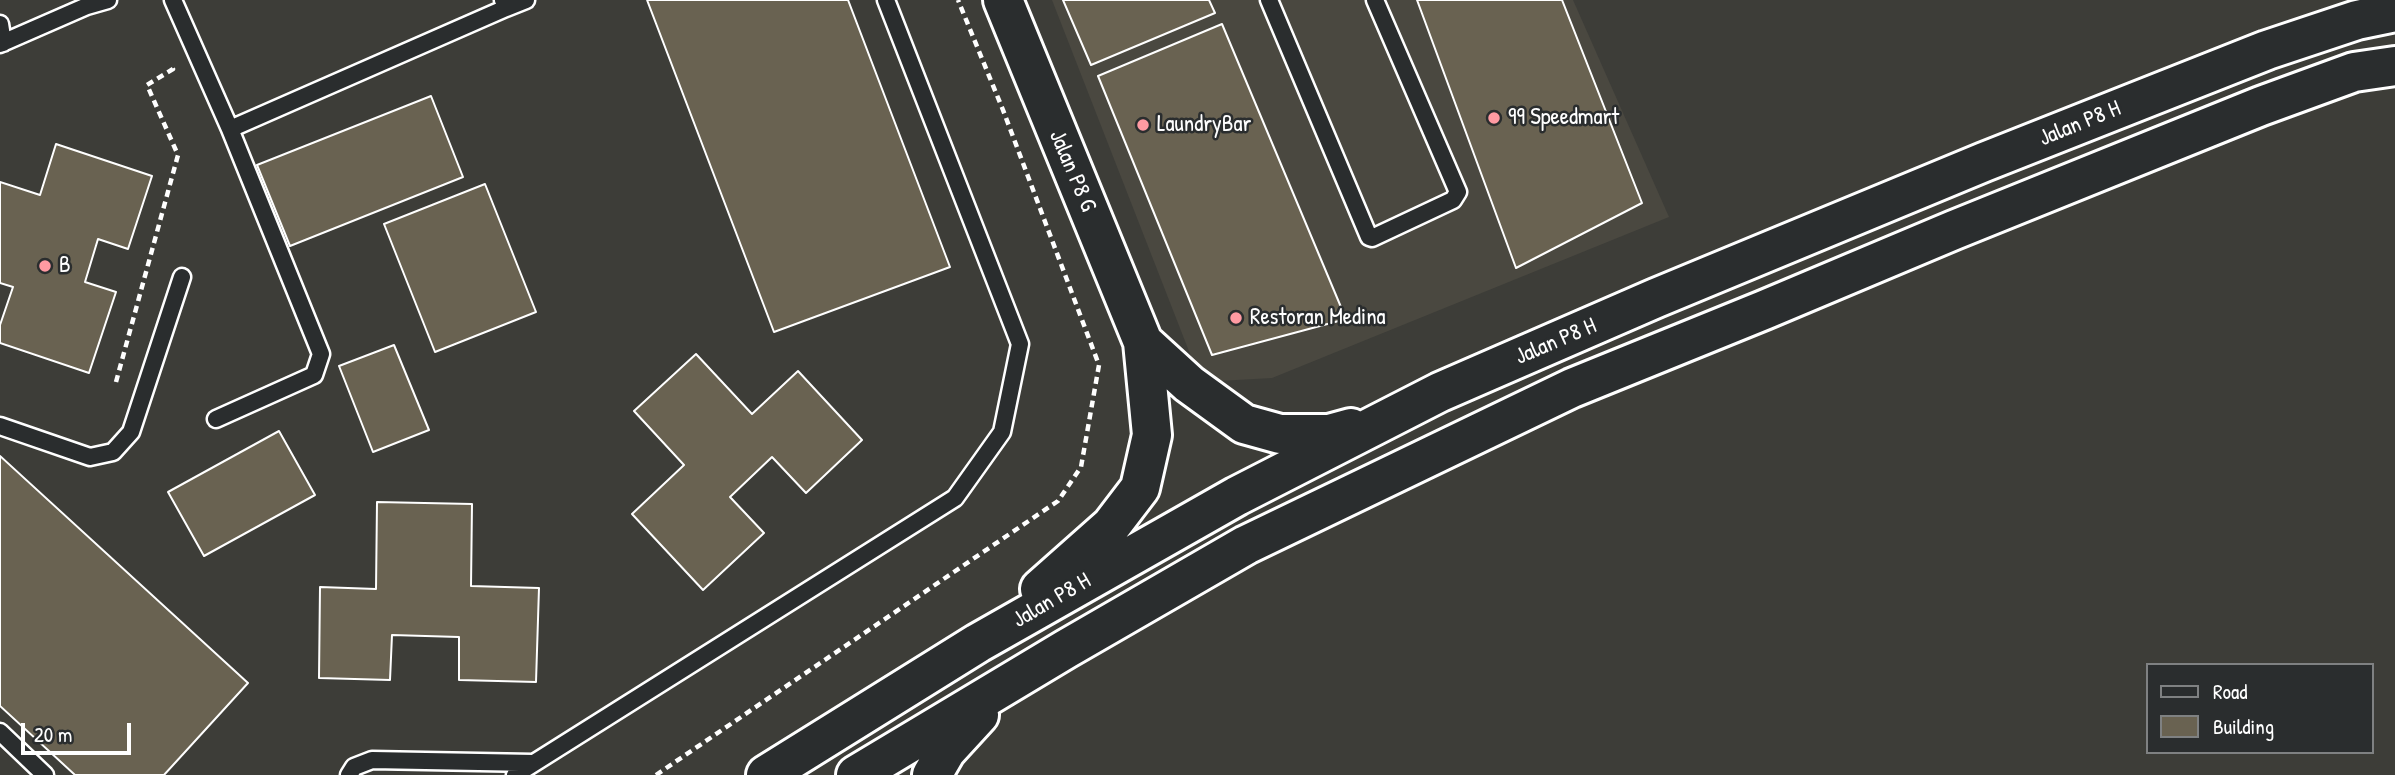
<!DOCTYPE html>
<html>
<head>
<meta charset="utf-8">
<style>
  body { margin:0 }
  #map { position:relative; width:2395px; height:775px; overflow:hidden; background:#3d3d38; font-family:"Patrick Hand",sans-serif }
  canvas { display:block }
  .legend { position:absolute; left:2146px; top:663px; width:228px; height:91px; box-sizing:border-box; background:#2a2d2e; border:2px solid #7f8182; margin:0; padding:9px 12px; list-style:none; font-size:21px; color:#fff }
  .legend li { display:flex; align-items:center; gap:14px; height:35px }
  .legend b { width:35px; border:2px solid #7f8182 }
  .scale { position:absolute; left:21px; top:723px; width:110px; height:32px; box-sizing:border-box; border:4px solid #fff; border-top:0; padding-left:9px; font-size:21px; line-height:24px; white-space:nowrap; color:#fff; -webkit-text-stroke:5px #2a2d2e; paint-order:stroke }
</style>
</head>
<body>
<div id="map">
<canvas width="2395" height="775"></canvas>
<ul class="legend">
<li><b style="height:9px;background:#2a2d2e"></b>Road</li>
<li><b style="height:19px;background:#696251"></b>Building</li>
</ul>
<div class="scale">20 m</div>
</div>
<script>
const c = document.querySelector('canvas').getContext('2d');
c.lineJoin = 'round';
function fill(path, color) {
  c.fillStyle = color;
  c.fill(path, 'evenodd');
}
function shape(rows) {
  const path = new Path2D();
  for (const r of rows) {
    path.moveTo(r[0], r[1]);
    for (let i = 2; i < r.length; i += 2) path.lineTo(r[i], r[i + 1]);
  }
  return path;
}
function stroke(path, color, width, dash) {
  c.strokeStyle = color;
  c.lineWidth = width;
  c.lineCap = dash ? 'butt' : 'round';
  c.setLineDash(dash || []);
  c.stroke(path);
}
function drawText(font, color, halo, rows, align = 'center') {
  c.font = font + ' "Patrick Hand",sans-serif';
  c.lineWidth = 5;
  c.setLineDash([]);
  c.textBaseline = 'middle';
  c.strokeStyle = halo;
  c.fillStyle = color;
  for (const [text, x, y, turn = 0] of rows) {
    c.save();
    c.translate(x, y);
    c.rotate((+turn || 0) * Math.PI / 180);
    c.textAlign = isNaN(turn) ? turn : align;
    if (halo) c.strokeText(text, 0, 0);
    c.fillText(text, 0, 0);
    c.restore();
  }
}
fill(shape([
  [1052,0,1573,0,1669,217,1272,378,1201,382]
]), '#4a4840');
const building = shape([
  [647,0,848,0,950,267,774,332,647,0],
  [1063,0,1209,0,1215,13,1091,65,1063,0],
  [1417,0,1562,0,1642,203,1516,268,1417,0],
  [1222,24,1346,319,1212,355,1098,76,1222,24],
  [431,96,463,177,290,246,257,165,431,96],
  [56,144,152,176,128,249,98,239,85,282,116,292,89,373,0,343,0,325,13,287,0,283,0,182,40,195,56,144],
  [485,184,536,312,435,352,384,224,485,184],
  [394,345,429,430,373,452,339,366,394,345],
  [696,354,752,414,798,371,862,440,806,493,772,457,730,497,764,533,703,590,632,514,684,465,634,411,696,354],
  [279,431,315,495,204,556,168,492,279,431],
  [0,456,248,683,164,775,75,775,0,706,0,456],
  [377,502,472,504,471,586,539,588,536,682,459,680,459,637,392,635,390,680,319,678,320,587,376,589,377,502]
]);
fill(building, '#696251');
stroke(building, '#fff', 2);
const service = shape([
  [173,0,230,129,321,354,314,375,216,419],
  [1269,0,1369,237,1372,238,1453,200,1458,192,1375,0],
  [506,8,526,0],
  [0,24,3,43],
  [0,44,87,6,108,0],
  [230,129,506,8,503,0],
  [0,426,90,457,113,452,131,432,182,277],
  [0,732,45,775],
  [349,775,354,767,372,760,533,763],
  [515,775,955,498,1002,432,1020,344,886,0]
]);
const tertiary = shape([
  [1003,0,1143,342,1152,435,1140,488,1111,526,1040,589],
  [1143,342,1189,384,1244,424,1280,434,1329,434,1351,428],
  [766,775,978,643,1237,496,1440,392,1656,298,1984,162,2267,50,2357,20,2395,12],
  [856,775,1066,649,1246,545,1572,388,1764,310,1954,230,2261,106,2354,72,2395,66],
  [932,775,946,751,979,715]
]);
stroke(service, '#fff', 21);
stroke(tertiary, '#fff', 44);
stroke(shape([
  [116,382,178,155,147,85,173,69,172,67],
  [656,775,1058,501,1081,467,1099,365,1003,110,958,0]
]), '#fff', 4.5, [7, 5]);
stroke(service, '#2a2d2e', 16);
stroke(tertiary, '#2a2d2e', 38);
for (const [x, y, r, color] of [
  [1494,118,7,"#ff9aa2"],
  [1143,125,7,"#ff9aa2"],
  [45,266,7,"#ff9aa2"],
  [1236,318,7,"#ff9aa2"]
]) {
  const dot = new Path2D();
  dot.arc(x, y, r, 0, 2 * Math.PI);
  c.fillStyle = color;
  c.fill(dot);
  stroke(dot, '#2a2d2e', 2.5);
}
drawText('23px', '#fff', '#2a2d2e', [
  ["99 Speedmart",1508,118],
  ["LaundryBar",1157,125],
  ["B",59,266],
  ["Restoran Medina",1250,318]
], 'left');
drawText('23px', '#fff', '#2a2d2e', [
  ["Jalan P8 H",2080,124,-22],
  ["Jalan P8 G",1072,171,67],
  ["Jalan P8 H",1556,342,-23],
  ["Jalan P8 H",1052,601,-30]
]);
</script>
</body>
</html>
